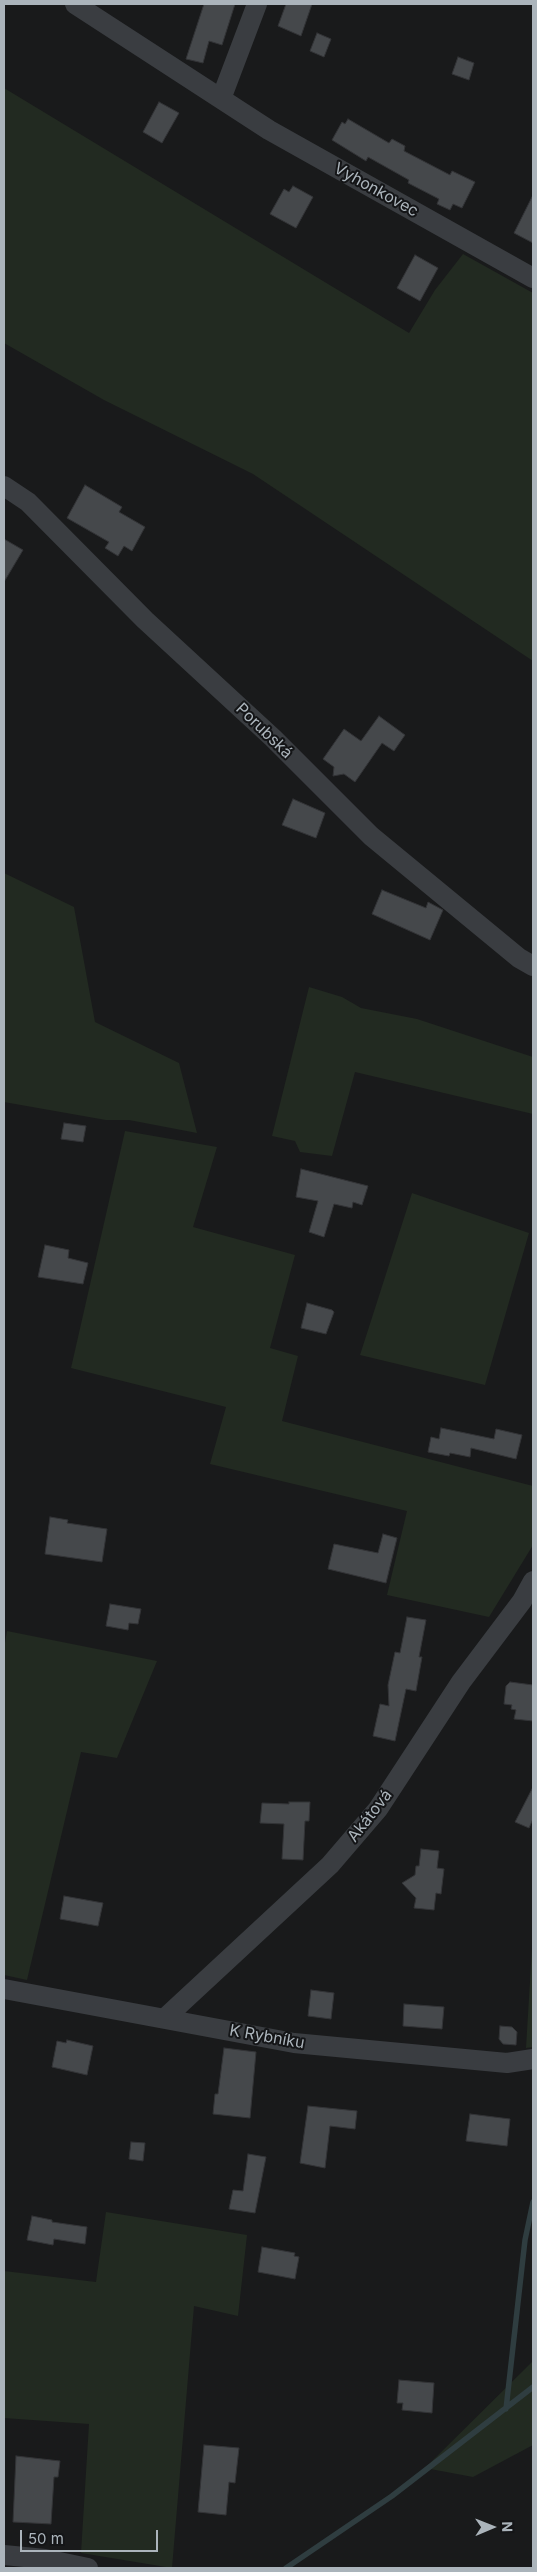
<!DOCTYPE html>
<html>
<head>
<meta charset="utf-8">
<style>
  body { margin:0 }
  #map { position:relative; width:537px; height:2572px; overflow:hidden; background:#191a1b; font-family:Inter,sans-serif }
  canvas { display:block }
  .frame { position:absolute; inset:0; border:5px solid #abb4bb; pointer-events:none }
  .north { position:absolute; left:467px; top:2502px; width:50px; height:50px; -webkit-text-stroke:4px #141517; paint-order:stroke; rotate:89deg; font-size:14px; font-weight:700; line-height:20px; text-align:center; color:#abb4bb }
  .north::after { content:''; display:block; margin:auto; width:18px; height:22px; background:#abb4bb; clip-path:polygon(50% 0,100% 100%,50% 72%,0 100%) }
  .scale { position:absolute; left:20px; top:2530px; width:138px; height:22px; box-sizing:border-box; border:2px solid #abb4bb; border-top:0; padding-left:6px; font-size:15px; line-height:18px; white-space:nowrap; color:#abb4bb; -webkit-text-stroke:4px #141517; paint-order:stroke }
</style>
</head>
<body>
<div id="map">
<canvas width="537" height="2572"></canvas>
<div class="frame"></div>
<div class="north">N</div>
<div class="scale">50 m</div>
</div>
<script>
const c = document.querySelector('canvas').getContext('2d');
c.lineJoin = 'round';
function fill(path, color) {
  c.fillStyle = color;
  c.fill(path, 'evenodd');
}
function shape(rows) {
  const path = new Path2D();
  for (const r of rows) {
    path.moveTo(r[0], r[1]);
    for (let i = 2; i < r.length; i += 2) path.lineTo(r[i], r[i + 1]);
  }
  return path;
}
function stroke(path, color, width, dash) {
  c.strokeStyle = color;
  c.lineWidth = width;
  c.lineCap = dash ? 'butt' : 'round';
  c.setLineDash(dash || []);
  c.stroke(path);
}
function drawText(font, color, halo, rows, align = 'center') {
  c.font = font + ' Inter,sans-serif';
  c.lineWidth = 4;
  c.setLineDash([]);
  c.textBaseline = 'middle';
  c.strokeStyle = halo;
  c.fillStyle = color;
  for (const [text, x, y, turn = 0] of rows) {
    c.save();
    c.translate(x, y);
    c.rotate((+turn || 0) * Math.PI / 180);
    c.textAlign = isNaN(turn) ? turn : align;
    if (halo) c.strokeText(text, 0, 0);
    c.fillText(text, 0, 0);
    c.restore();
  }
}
fill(shape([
  [4,88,409,333,435,290,463,254,533,293,533,661,253,474,104,400,4,343],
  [4,873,74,907,95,1022,179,1063,197,1133,129,1120,106,1120,4,1102],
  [309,987,342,997,361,1008,417,1019,533,1057,533,1114,355,1072,332,1156,300,1152,295,1141,272,1136],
  [125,1131,217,1147,193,1227,295,1255,270,1348,298,1356,282,1421,533,1486,533,1545,489,1617,387,1595,407,1511,210,1464,226,1407,71,1368],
  [412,1193,529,1233,485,1385,360,1355],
  [7,1631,157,1661,117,1758,81,1752,27,1980,4,1975,4,1649],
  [533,1931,533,2047,526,2048],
  [106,2212,247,2235,238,2316,194,2306,172,2568,81,2553,89,2424,4,2418,4,2271,96,2282],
  [533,2361,533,2445,473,2477,425,2468]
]), '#222a21');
stroke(shape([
  [506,2409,525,2240,533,2202],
  [286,2568,392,2496,533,2387]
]), '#2f3d40', 5.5);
const building = shape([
  [204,4,235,4,222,45,209,41,203,63,186,59,204,4],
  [286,4,312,4,301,36,278,26,286,4],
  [317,33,331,39,324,57,310,51,317,33],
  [458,57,474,63,469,80,452,74,458,57],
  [159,102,179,113,162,143,143,132,159,102],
  [348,119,389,143,392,139,405,146,404,151,450,175,452,171,475,182,462,208,453,204,450,210,437,204,439,199,408,183,409,180,368,157,366,161,332,140,342,122,345,124,348,119],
  [293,186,313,197,296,228,270,214,284,189,289,192,293,186],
  [533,195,533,243,514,233,533,195],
  [415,255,438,268,420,301,397,288,415,255],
  [85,485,122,507,119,512,145,527,132,551,124,546,118,556,105,548,109,542,67,518,85,485],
  [4,539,23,550,4,582,4,539],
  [379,716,405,735,394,751,382,743,355,782,344,774,333,776,334,767,323,759,344,729,361,741,379,716],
  [293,799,325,813,316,838,282,825,293,799],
  [382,890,426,908,428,902,443,910,430,940,372,914,382,890],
  [64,1123,86,1126,83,1142,61,1139,64,1123],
  [301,1169,368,1186,362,1205,353,1202,352,1208,334,1204,324,1237,309,1232,318,1201,296,1197,301,1169],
  [45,1245,69,1250,68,1258,88,1263,83,1284,38,1277,45,1245],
  [307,1303,332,1310,334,1312,326,1334,301,1328,307,1303],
  [441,1428,494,1439,496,1429,522,1435,516,1459,471,1448,470,1457,450,1453,449,1456,428,1452,431,1437,439,1439,441,1428],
  [50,1517,68,1520,67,1523,107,1529,102,1562,45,1554,50,1517],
  [383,1534,397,1538,386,1583,328,1569,334,1544,378,1553,383,1534],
  [110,1604,141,1609,138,1624,129,1623,128,1630,106,1626,110,1604],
  [407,1617,426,1620,419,1657,422,1657,416,1691,406,1689,395,1741,373,1736,380,1704,389,1706,388,1685,395,1652,400,1653,407,1617],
  [510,1682,533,1685,533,1721,514,1719,516,1710,511,1709,512,1705,504,1704,506,1686,510,1682],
  [533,1787,533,1819,529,1828,515,1822,533,1787],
  [289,1802,310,1802,309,1821,305,1821,303,1860,282,1859,284,1824,260,1823,262,1803,289,1804,289,1802],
  [421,1849,439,1851,437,1868,444,1869,441,1894,436,1893,434,1910,414,1908,416,1898,402,1883,415,1875,416,1866,419,1866,421,1849],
  [64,1896,103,1903,98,1926,60,1919,64,1896],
  [311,1990,334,1993,331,2019,308,2016,311,1990],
  [404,2004,444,2007,442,2029,403,2026,404,2004],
  [500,2026,512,2027,517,2032,516,2045,503,2044,499,2039,500,2026],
  [67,2040,93,2046,87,2075,52,2067,57,2041,66,2043,67,2040],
  [224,2048,256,2052,250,2118,213,2114,215,2094,218,2094,224,2048],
  [308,2106,357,2111,355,2129,330,2126,325,2168,300,2163,308,2106],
  [470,2114,510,2119,507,2146,466,2141,470,2114],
  [131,2142,145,2143,143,2161,129,2159,131,2142],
  [248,2154,266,2157,255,2213,229,2209,233,2190,243,2191,248,2154],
  [32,2216,52,2220,52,2222,87,2227,85,2244,54,2239,53,2245,27,2240,32,2216],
  [262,2247,295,2253,294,2256,299,2257,295,2279,258,2272,262,2247],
  [399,2380,434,2383,432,2413,402,2410,403,2403,397,2403,399,2380],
  [204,2445,239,2448,235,2483,229,2482,226,2515,198,2512,204,2445],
  [16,2456,60,2461,58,2477,54,2477,51,2524,13,2522,16,2456]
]);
fill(building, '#45484b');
stroke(building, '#333437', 1);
stroke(shape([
  [75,4,269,130,533,278],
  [221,99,257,4],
  [4,486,28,502,145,620,273,738,371,836,519,958,533,966],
  [4,1989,294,2043,507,2063,533,2059],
  [165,2018,330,1865,378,1809,461,1682,522,1601,533,1581],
  [4,2555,45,2559,88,2568]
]), '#3a3d41', 20);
drawText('16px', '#abb4bb', '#141517', [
  ["Vyhonkovec",376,190,29],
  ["Porubská",264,731,44],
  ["Akátová",370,1816,-52],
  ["K Rybníku",267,2037,10]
]);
</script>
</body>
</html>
